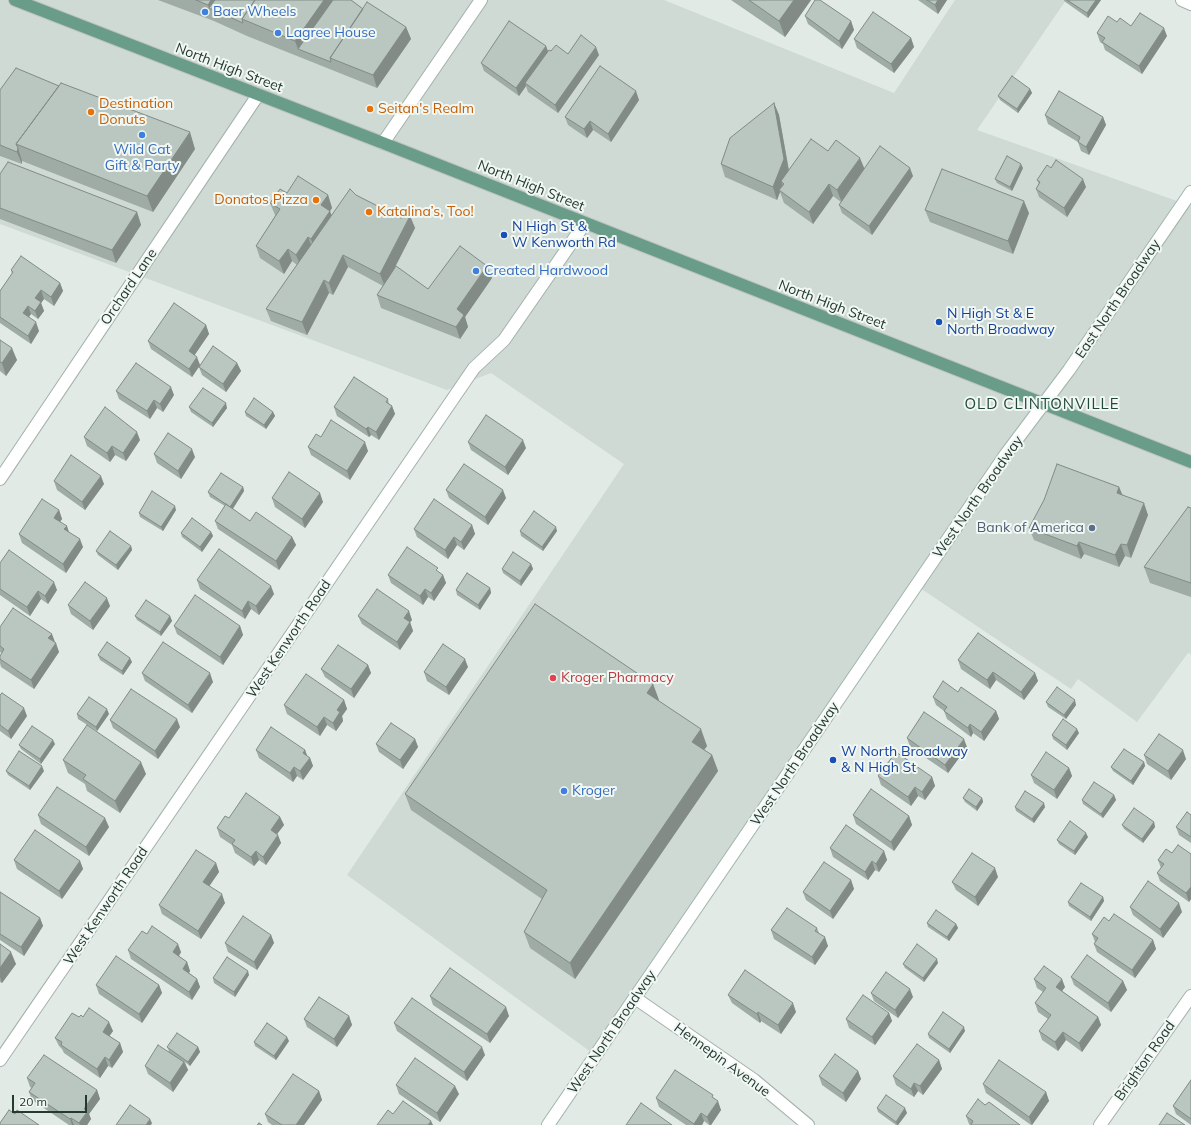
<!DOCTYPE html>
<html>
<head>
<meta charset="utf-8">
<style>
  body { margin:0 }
  #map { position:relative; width:1191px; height:1125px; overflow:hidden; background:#e1eae5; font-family:Mulish,sans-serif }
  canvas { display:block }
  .scale { position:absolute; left:12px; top:1095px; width:75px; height:18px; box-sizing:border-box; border:2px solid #233931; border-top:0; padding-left:5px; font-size:12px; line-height:14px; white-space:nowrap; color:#233931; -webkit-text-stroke:3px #f1f7f3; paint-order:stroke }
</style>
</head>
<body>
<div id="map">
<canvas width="1191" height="1125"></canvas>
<div class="scale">20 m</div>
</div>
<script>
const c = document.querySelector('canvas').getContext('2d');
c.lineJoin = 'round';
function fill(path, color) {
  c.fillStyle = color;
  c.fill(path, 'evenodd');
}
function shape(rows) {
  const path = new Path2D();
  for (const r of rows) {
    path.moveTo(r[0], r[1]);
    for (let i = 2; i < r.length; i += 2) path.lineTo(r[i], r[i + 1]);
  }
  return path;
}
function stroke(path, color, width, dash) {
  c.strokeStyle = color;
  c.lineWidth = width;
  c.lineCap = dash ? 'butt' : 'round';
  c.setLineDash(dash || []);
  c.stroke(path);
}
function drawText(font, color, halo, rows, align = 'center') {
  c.font = font + ' Mulish,sans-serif';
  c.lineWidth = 4;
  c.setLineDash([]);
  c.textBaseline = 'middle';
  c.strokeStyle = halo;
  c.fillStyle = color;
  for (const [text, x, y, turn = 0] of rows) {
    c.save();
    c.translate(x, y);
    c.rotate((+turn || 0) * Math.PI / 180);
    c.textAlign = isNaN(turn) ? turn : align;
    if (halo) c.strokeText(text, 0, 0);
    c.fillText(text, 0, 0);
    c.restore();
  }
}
fill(shape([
  [0,0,664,0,894,93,955,0,1066,0,977,130,1191,206,1191,654,1188,653,1137,722,1078,679,1071,689,914,584,595,1055,347,875,624,464,491,373,447,390,0,224]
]), '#cfdad4');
const street = shape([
  [1182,0,1191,4],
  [383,143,481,0],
  [0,479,258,95],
  [635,998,754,1080,808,1125],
  [0,1060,474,368,504,340,585,223],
  [1100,1125,1191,996]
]);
const secondary = shape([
  [548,1125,1006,454,1069,370,1191,192]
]);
const primary = shape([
  [15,0,383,143,1191,462]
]);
stroke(street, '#a4b1ab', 14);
stroke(secondary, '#a1b5ab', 14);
stroke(primary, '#bdc4c1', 14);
stroke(street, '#fff', 12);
stroke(secondary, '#fff', 12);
stroke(primary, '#699c89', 12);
fill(shape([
  [158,0,351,0,363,9,406,27,411,39,377,88,247,36,214,21],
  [731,0,811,0,785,37],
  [918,0,947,0,938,14],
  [1064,0,1101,0,1088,18,1064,1],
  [805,16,851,21,854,30,842,49,808,24],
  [1117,22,1167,36,1142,74,1105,50,1103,44,1100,42,1097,33],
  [911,38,914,47,894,73,857,48,854,39],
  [546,46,548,52,551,51,568,54,599,55,558,113,528,92,526,86,519,96,484,71,481,63],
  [1030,89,1032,93,1018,113,1000,100,998,96],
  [0,90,195,149,153,212,22,161,22,164,0,156],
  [639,100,611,142,593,130,587,138,568,125,565,117],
  [774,103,779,115,789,170,828,151,864,168,913,176,872,235,842,213,839,205,841,202,833,196,813,224,784,203,780,192,777,200,725,177,721,164],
  [1045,115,1103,117,1106,125,1089,155,1081,151,1078,142,1048,124],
  [1023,168,1012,191,997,183,995,179],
  [0,174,137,212,141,225,116,263,0,219],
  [1037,180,1086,187,1067,217,1039,197,1036,189,1039,184],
  [287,193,328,195,332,208,330,211,331,215,356,195,401,218,410,216,415,228,393,270,428,289,492,278,465,317,468,327,460,339,381,308,377,295,383,286,348,267,333,295,329,293,307,335,271,321,266,309,297,265,292,261,284,274,260,258,256,246,275,216,275,215,270,203],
  [925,210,1029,213,1013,254,930,222],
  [11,270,60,283,63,291,54,306,44,299,41,303,44,311,38,319,31,314,29,317,39,331,31,344,0,323,0,291,12,274],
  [206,325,209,334,194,355,200,365,237,363,241,371,226,392,202,375,199,367,192,377,151,349,148,341],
  [0,340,17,360,6,376,0,371],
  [116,391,174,395,163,412,157,408,150,419,119,399],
  [388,399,389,404,392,406,395,414,379,440,371,435,369,437,337,416,334,407],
  [189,407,227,408,213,427,191,412],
  [245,412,273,412,275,416,266,429,246,416],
  [84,437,140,440,126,461,115,455,110,462,87,446],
  [321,437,368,451,350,480,311,455,308,447],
  [468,442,526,448,508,475,471,450],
  [154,454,195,457,181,479,157,463],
  [54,481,104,484,85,510,57,490],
  [243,487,244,491,233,509,250,521,292,537,296,545,279,570,218,529,215,521,225,506,210,497,208,492],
  [1119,487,1122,494,1148,515,1131,558,1125,556,1119,567,1084,554,1081,559,1034,540,1029,528],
  [446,490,506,498,488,525,449,498],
  [272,498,323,502,305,528,275,507],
  [1191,508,1191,597,1150,583,1144,567],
  [59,510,62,519,60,522,83,547,66,573,22,543,19,534],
  [176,510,163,531,140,517,139,513],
  [472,525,475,534,464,550,457,545,448,559,417,537,414,529],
  [520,531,557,531,543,551,521,536],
  [211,532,213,536,202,552,182,537,181,533],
  [131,546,132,550,118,570,98,555,96,551],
  [0,563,57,590,48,604,41,599,30,616,0,595],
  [531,564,533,569,521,586,503,573,502,569],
  [440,573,443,575,446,583,434,601,428,597,423,605,391,583,388,575],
  [197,580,274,594,259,615,251,609,245,619,200,589],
  [490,588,491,593,480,610,457,595,456,590],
  [68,605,110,606,93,630,71,614],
  [135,616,170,616,172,621,161,636,137,620],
  [358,616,412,620,410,622,413,631,400,650,362,624],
  [174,626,240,626,243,635,223,665,177,634],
  [0,627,55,643,59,652,34,689,1,667,0,663,0,656,2,653,0,652],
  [98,655,132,662,123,675,100,660],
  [958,660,1035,673,1038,681,1024,700,996,680,990,689,961,669],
  [368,665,371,673,354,698,325,677,321,669],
  [468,667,449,695,427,681,424,672],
  [142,673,213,682,192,713,145,681],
  [653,684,659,701,707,746,704,750,712,755,718,771,575,979,530,948,524,932,542,899,411,810,405,794],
  [958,692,996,711,999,719,984,741,973,733,971,737,947,719,944,711,936,705,933,697],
  [0,695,27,716,11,739,0,731],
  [344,700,347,709,342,716,343,721,336,731,327,725,320,736,287,714,284,705],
  [1046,702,1076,705,1066,719,1048,707],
  [77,714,109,714,97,731,78,719],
  [110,720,180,727,158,759,113,728],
  [1079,733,1067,750,1053,739,1052,735],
  [907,738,967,747,948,773,910,747],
  [415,739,418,747,403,769,379,752,376,744],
  [55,744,41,764,21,749,19,745],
  [256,750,305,750,307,756,310,758,313,766,303,780,297,776,293,782,259,758],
  [1144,755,1186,759,1171,780,1147,764],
  [63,760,146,774,120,813,87,791,85,784,68,773],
  [1144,762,1145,766,1133,785,1113,771,1111,767],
  [1069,768,1072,776,1057,799,1034,783,1031,775],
  [6,771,44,771,30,790,8,775],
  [878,776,932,777,935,786,925,800,918,796,911,806,881,785],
  [1114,795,1116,800,1103,818,1083,804,1082,800],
  [963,798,982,798,983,802,977,811,965,802],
  [1015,807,1045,807,1034,823,1016,811],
  [38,815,109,827,89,856,41,824],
  [853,815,909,816,912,825,894,851,856,824],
  [1191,815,1191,843,1179,835,1176,827],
  [280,817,284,825,277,834,281,843,266,865,259,860,254,866,235,853,232,845,220,837,217,828,229,818],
  [1154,822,1155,827,1143,843,1124,829,1122,825],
  [1088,837,1075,855,1059,844,1057,840],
  [830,848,884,851,887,860,879,872,875,870,868,880,833,857],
  [1172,853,1191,854,1191,899,1189,902,1160,881,1157,873,1161,868,1158,860],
  [14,860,80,861,83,869,62,899,17,869],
  [216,863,219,872,209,886,225,903,201,939,162,914,159,905],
  [998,877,978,906,956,890,952,882],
  [851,880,854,889,833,919,806,900,803,892],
  [0,892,40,918,43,926,24,956,0,940],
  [1103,897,1104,901,1091,921,1069,906,1068,902],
  [1130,907,1182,912,1163,938,1133,915],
  [1109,921,1153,940,1156,949,1135,978,1097,952,1094,944,1095,942,1092,934],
  [927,923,956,924,958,928,949,941,928,927],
  [817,928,819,933,828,946,815,965,774,939,771,930],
  [147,934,181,952,179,956,187,962,190,971,189,973,197,979,200,987,192,1000,131,959,128,950],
  [271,935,274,943,257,970,228,952,225,943],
  [0,944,16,964,2,983,0,982],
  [938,963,924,982,905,968,903,964],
  [249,975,235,997,214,983,213,978],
  [1071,977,1123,981,1127,990,1111,1012,1074,985],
  [1034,979,1065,987,1062,991,1098,1017,1101,1025,1082,1052,1066,1040,1058,1051,1042,1040,1039,1031,1048,1019,1038,1012,1035,1003,1043,992,1037,988],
  [96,985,159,985,162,993,142,1023,99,994],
  [871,993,913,997,898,1018,874,1001],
  [728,995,796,1012,781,1034,761,1021,760,1023,732,1003],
  [430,996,509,1016,490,1043,433,1005],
  [889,1013,892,1021,875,1045,849,1028,846,1019],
  [349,1016,352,1025,337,1047,307,1027,304,1019],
  [79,1017,83,1017,113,1031,109,1036,120,1043,123,1052,112,1068,108,1066,100,1078,64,1053,62,1049,59,1046,55,1038],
  [394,1023,485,1055,467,1081,397,1031],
  [965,1031,950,1053,929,1038,928,1034],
  [289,1041,276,1060,255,1046,254,1042],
  [167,1047,198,1047,200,1052,190,1066,185,1062,188,1070,173,1092,148,1074,145,1066,169,1051],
  [939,1060,942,1069,923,1095,918,1091,914,1097,896,1085,893,1076],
  [858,1071,861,1079,846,1102,822,1085,819,1076],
  [27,1078,97,1090,100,1099,89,1114,91,1119,87,1125,69,1125,32,1100,29,1092,32,1088,30,1087],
  [1191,1080,1191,1125,1176,1114,1173,1106],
  [983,1084,1046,1092,1049,1101,1032,1125,1031,1125,986,1093],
  [396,1085,459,1094,440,1122,399,1094],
  [319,1091,322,1100,304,1125,272,1125,268,1122,265,1114],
  [656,1098,714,1099,721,1110,711,1125,709,1125,704,1121,702,1125,686,1125,659,1107],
  [985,1105,1020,1125,970,1125,969,1124,966,1116],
  [877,1108,907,1113,898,1125,896,1125,878,1112]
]), '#9faba5');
fill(shape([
  [211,0,228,0,209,8,208,5],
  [324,0,341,0,298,49,295,41],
  [794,0,811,0,785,37,779,21],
  [938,0,947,0,938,14,935,5],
  [1096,0,1101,0,1088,18,1087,13],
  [851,21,854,30,842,49,839,41],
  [406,27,411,39,377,88,373,75],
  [1164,28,1167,36,1142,74,1139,66],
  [911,38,914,47,894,73,891,64],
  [546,46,549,54,525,83,526,86,519,96,516,88],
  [596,47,599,55,558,113,555,105],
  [1030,89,1032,93,1018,113,1017,109],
  [636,91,639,100,611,142,608,134],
  [774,103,779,115,789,172,781,181,783,186,779,190,780,192,777,200,773,187],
  [1103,117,1106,125,1089,155,1086,147],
  [590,121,593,130,587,138,584,129],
  [190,132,195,149,153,212,147,196],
  [18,148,22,161,22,164,17,152],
  [860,158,865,170,842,203,837,190],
  [1021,164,1023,168,1012,191,1010,187],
  [910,168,913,176,872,235,869,226],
  [1083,179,1086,187,1067,217,1064,208],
  [829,184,833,196,813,224,809,212],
  [328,195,332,208,330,211,334,223,315,251,311,239,321,205],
  [1024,201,1029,213,1013,254,1008,241],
  [137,212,141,225,116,263,112,250],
  [410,216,415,228,385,287,380,274],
  [308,237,313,250,301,267,296,255],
  [288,249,292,261,284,274,279,261],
  [343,255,348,267,333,295,329,283],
  [487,266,492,278,465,317,468,327,460,339,456,327,457,309],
  [324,280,329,293,307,335,302,322],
  [60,283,63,291,54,306,51,297],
  [41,290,44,299,41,303,44,311,38,319,35,311,35,298],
  [28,306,31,314,26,321,23,313],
  [36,322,39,331,31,344,28,336],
  [206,325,209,334,192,359,189,351],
  [12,348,17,360,6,376,2,363],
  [197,357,200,365,192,377,189,369],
  [237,363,241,371,226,392,223,384],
  [171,387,174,395,163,412,160,404],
  [154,400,157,408,150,419,147,411],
  [226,403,227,408,213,427,212,423],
  [392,406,395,414,379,440,376,432],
  [273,412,275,416,266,429,264,425],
  [368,427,371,435,369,437,366,429],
  [137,432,140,440,126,461,123,453],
  [523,440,526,448,508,475,505,467],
  [365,442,368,451,350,480,347,471],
  [112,446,115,455,110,462,107,453],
  [192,449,195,457,181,479,178,471],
  [101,476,104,484,85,510,82,502],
  [243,487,244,491,231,511,230,507],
  [1119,487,1124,499,1117,493],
  [503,490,506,498,488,525,485,517],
  [320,493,323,502,305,528,302,519],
  [1144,503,1148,515,1131,558,1127,545],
  [175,506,176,510,163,531,161,527],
  [59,510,62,519,57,526,54,518],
  [472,525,475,534,464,550,461,542],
  [67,526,70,535,64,529],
  [556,527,557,531,543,551,542,547],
  [211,532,213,536,202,552,200,547],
  [292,537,296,545,279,570,276,561],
  [454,537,457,545,448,559,445,550],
  [80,539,83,547,66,573,63,564],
  [1079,542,1084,554,1081,559,1077,546],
  [1121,544,1125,556,1119,567,1115,555],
  [131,546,132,550,118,570,116,565],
  [531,564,533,569,521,586,520,581],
  [443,575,446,583,434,601,431,593],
  [54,582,57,590,48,604,45,596],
  [271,586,274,594,259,615,256,606],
  [490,588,491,593,480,610,478,605],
  [425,589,428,597,423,605,420,596],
  [38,591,41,599,30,616,27,607],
  [107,598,110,606,93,630,90,621],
  [248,601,251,609,245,619,242,611],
  [409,611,412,620,407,626,404,618],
  [170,616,172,621,161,636,160,632],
  [410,622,413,631,400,650,397,642],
  [240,626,243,635,223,665,220,657],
  [52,634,55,642,48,638],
  [56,643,59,652,34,689,31,680],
  [130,658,132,662,123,675,122,671],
  [465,659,468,667,449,695,446,687],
  [368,665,371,673,354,698,351,689],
  [993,672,996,680,990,689,987,680],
  [210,673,213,682,192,713,188,705],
  [1035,673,1038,681,1024,700,1021,692],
  [653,684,659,700,653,709,647,693],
  [344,700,347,709,342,716,343,721,336,731,333,723,337,710],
  [1075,700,1076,705,1066,719,1064,715],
  [24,708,27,716,11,739,8,731],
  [107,709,109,714,97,731,96,727],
  [996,711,999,719,984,741,981,732],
  [324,717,327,725,320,736,317,727],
  [177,719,180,727,158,759,155,751],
  [970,724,973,733,971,737,968,728],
  [701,729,707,746,698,758,692,742],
  [1077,729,1079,733,1067,750,1066,745],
  [415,739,418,747,403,769,400,760],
  [964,739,967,747,948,773,945,765],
  [53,740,55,744,41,764,40,759],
  [305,750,308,758,303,753],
  [1183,750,1186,759,1171,780,1168,771],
  [712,755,718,771,575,979,570,963],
  [310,758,313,766,303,780,300,771],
  [141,762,146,774,120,813,115,801],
  [1144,762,1145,766,1133,785,1131,781],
  [42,766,44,771,30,790,29,786],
  [294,767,297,776,293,782,290,773],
  [1069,768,1072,776,1057,799,1054,790],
  [932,777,935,786,925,800,922,792],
  [915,787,918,796,911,806,908,797],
  [1114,795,1116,800,1103,818,1101,814],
  [982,798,983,802,977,811,976,807],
  [1044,803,1045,807,1034,823,1032,819],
  [909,816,912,825,894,851,891,842],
  [280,817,284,825,274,838,271,830],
  [105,818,109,827,89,856,86,847],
  [1154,822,1155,827,1143,843,1142,839],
  [1086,833,1088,837,1075,855,1074,851],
  [278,835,281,843,266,865,263,857],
  [256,851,259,860,254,866,251,857],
  [884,851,887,860,879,872,876,864],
  [80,861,83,869,62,899,59,891],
  [872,861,875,870,868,880,865,872],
  [216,863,219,872,206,891,203,882],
  [995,868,998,877,978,906,975,897],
  [851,880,854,889,833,919,830,911],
  [1191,887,1191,899,1189,902,1186,893],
  [222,894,225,903,201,939,198,931],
  [1103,897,1104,901,1091,921,1090,917],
  [1179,903,1182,912,1163,938,1160,929],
  [40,918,43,926,24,956,21,947],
  [956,924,958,928,949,941,947,937],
  [271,935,274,943,257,970,254,962],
  [825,937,828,946,815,965,812,957],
  [1153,940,1156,949,1135,978,1132,970],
  [178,944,181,952,176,961,173,952],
  [11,952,16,964,2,983,0,977,0,968],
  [937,959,938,963,924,982,923,978],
  [187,962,190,971,186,978,183,969],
  [248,971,249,975,235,997,234,992],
  [197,979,200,987,192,1000,189,992],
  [1062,979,1065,987,1059,995,1056,987],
  [1123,981,1127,990,1111,1012,1108,1003],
  [159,985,162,993,142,1023,139,1014],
  [910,989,913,997,898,1018,895,1010],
  [793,1003,796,1012,781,1034,778,1025],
  [506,1007,509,1016,490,1043,487,1034],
  [758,1012,761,1021,760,1023,757,1014],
  [889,1013,892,1021,875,1045,872,1037],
  [349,1016,352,1025,337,1047,334,1039],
  [1098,1017,1101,1025,1082,1052,1079,1043],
  [109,1022,113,1031,106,1041,103,1032],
  [964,1027,965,1031,950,1053,949,1049],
  [1063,1032,1066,1040,1058,1051,1055,1042],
  [287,1037,289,1041,276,1060,274,1056],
  [120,1043,123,1052,112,1068,109,1060],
  [198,1047,200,1052,190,1066,188,1062],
  [482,1047,485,1055,467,1081,464,1072],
  [105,1057,108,1066,100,1078,97,1069],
  [939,1060,942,1069,923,1095,920,1086],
  [184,1062,188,1070,173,1092,170,1083],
  [858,1071,861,1079,846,1102,843,1093],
  [914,1083,918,1091,914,1097,911,1089],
  [455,1086,459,1094,440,1122,437,1113],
  [97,1090,100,1099,89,1114,91,1119,87,1125,80,1125,79,1123,84,1109],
  [319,1091,322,1100,304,1125,296,1125],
  [1046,1092,1049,1101,1032,1125,1029,1117],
  [718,1101,721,1110,711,1125,710,1125,707,1117],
  [905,1108,907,1113,898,1125,897,1125,896,1122],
  [701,1113,704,1121,702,1125,694,1125,694,1124],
  [71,1118,74,1125,72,1125,70,1119],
  [150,1119,152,1123,151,1125,146,1125],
  [431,1121,433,1125,428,1125]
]), '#828b86');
const building = shape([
  [196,0,211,0,208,5,196,0],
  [215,0,255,0,242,19,243,23,209,8,215,0],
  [255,0,324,0,295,41,242,19,255,0],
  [333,0,351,0,363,9,330,58,331,62,298,49,333,0],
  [749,0,794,0,779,21,749,0],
  [815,0,820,0,851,21,839,41,805,16,815,0],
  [927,0,938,0,935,5,927,0],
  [1067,0,1096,0,1087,13,1067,0],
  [367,2,406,27,373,75,330,58,367,2],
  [873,12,911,38,891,64,854,39,873,12],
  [1140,13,1164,28,1139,66,1102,42,1105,38,1097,33,1108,16,1117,22,1120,18,1131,26,1140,13],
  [509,21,546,46,516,88,481,63,509,21],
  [581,35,596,47,555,105,525,83,549,50,551,51,556,45,568,54,581,35],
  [600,66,636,91,608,134,590,121,584,129,565,117,600,66],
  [16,68,59,86,16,144,18,148,17,152,0,145,0,90,16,68],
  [1012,76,1030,89,1017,109,998,96,1012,76],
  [61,83,190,132,147,196,16,144,61,83],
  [1059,91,1103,117,1086,147,1078,142,1080,137,1045,115,1059,91],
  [774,103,784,159,773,187,721,164,730,138,774,103],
  [811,139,828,151,836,140,860,158,837,190,829,184,809,212,779,190,784,184,781,181,811,139],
  [880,146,910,168,869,226,839,205,880,146],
  [1007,156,1021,164,1010,187,995,179,1007,156],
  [1056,160,1083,179,1064,208,1036,189,1040,182,1037,180,1047,165,1051,168,1056,160],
  [8,162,137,212,112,250,0,208,0,174,8,162],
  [942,169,1024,201,1008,241,925,210,942,169],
  [298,176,328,195,321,205,330,211,311,239,308,237,296,255,288,249,279,261,256,246,280,209,270,203,280,189,287,193,298,176],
  [350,189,356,195,401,218,410,216,380,274,343,255,329,283,324,280,302,322,266,309,350,189],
  [460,246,487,266,457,309,464,315,456,327,377,295,396,266,428,289,460,246],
  [21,256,60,283,51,297,41,290,35,298,41,302,35,311,28,306,23,313,36,322,28,336,0,317,0,291,13,272,11,270,21,256],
  [174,303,206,325,189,351,197,357,189,369,148,341,174,303],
  [0,340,12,348,2,363,0,362,0,340],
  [213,346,237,363,223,384,199,367,213,346],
  [136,363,171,387,160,404,154,400,147,411,116,391,136,363],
  [354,377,388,399,386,402,392,406,376,432,368,427,366,429,334,407,354,377],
  [203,388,226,403,212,423,189,407,203,388],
  [254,398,273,412,264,425,245,412,254,398],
  [105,407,137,432,123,453,112,446,107,453,84,437,105,407],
  [486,415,523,440,505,467,468,442,486,415],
  [331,420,365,442,347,471,308,447,316,434,321,437,331,420],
  [168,433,192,449,178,471,154,454,168,433],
  [71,455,101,476,82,502,54,481,71,455],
  [464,464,503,490,485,517,446,490,464,464],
  [1057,464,1119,487,1117,493,1144,503,1127,545,1121,544,1115,555,1079,542,1077,546,1029,528,1044,500,1057,464],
  [289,472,320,493,302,519,272,498,289,472],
  [221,473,243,487,230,507,208,492,221,473],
  [152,491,175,506,161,527,139,513,152,491],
  [42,499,59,510,54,518,67,526,64,529,80,539,63,564,19,534,42,499],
  [434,499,472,525,461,542,454,537,445,550,414,529,434,499],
  [226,504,250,521,256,512,292,537,276,561,215,521,226,504],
  [1188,507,1191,508,1191,583,1144,567,1188,507],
  [534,511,556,527,542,547,520,531,534,511],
  [192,518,211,532,200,547,181,533,192,518],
  [110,531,131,546,116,565,96,551,110,531],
  [407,547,438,568,436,570,443,575,431,593,425,589,420,596,388,575,407,547],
  [219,549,271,586,256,606,248,601,242,611,197,580,219,549],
  [9,550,54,582,45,596,38,591,27,607,0,589,0,563,9,550],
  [513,552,531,564,520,581,502,569,513,552],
  [467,573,490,588,478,605,456,590,467,573],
  [85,582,107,598,90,621,68,605,85,582],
  [377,589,409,611,404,618,410,622,397,642,358,616,377,589],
  [195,595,240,626,220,657,174,626,195,595],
  [146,600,170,616,160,632,135,616,146,600],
  [535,604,653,684,647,693,701,729,692,742,712,755,570,963,524,932,547,890,405,794,535,604],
  [13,608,52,634,48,638,56,643,31,680,0,659,0,656,4,649,0,646,0,627,13,608],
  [978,633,1035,673,1021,692,993,672,987,680,958,660,978,633],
  [107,642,130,658,122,671,98,655,107,642],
  [163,642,210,673,188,705,142,673,163,642],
  [443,644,465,659,446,687,424,672,443,644],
  [338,645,368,665,351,689,321,669,338,645],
  [306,674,344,700,337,710,340,712,333,723,324,717,317,727,284,705,306,674],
  [943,681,958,692,961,687,996,711,981,732,970,724,968,728,944,711,947,707,933,697,943,681],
  [1057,687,1075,700,1064,715,1046,702,1057,687],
  [131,689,177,719,155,751,110,720,131,689],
  [2,693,24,708,8,731,0,725,0,695,2,693],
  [89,697,107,709,96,727,77,714,89,697],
  [924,712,964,739,945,765,907,738,924,712],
  [1063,719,1077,729,1066,745,1052,735,1063,719],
  [391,723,415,739,400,760,376,744,391,723],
  [87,725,141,762,115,801,83,779,86,775,63,760,87,725],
  [32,726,53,740,40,759,19,745,32,726],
  [271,727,305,750,303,753,310,758,300,771,294,767,290,773,256,750,271,727],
  [1159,734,1183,750,1168,771,1144,755,1159,734],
  [1124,749,1144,762,1131,781,1111,767,1124,749],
  [19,751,42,766,29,786,6,771,19,751],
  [896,752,932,777,922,792,915,787,908,797,878,776,896,752],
  [1046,752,1069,768,1054,790,1031,775,1046,752],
  [1094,782,1114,795,1101,814,1082,800,1094,782],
  [57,787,105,818,86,847,38,815,57,787],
  [871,789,909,816,891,842,853,815,871,789],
  [969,789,982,798,976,807,963,798,969,789],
  [1025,791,1044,803,1032,819,1015,807,1025,791],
  [246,793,280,817,271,830,278,835,263,857,256,851,251,857,232,844,235,840,217,828,225,816,229,818,246,793],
  [1134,808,1154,822,1142,839,1122,825,1134,808],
  [1187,812,1191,815,1191,837,1176,827,1187,812],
  [1070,821,1086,833,1074,851,1057,840,1070,821],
  [846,825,884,851,876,864,872,861,865,872,830,848,846,825],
  [35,830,80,861,59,891,14,860,35,830],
  [1178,845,1191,854,1191,887,1186,893,1157,873,1164,864,1158,860,1166,849,1172,853,1178,845],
  [196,850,216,863,203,882,222,894,198,931,159,905,196,850],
  [972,853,995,868,975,897,952,882,972,853],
  [824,862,851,880,830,911,803,892,824,862],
  [1148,881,1179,903,1160,929,1130,907,1148,881],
  [1081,883,1103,897,1090,917,1068,902,1081,883],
  [0,892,40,918,21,947,0,934,0,892],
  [787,908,817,928,815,931,825,937,812,957,771,930,787,908],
  [936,910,956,924,947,937,927,923,936,910],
  [1114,914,1153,940,1132,970,1094,944,1098,938,1092,934,1104,917,1109,921,1114,914],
  [243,916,271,935,254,962,225,943,243,916],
  [152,926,178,944,173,952,187,962,183,969,197,979,189,992,128,950,142,931,147,934,152,926],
  [0,944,11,952,0,968,0,944],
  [917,944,937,959,923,978,903,964,917,944],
  [1087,955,1123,981,1108,1003,1071,977,1087,955],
  [116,956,159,985,139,1014,96,985,116,956],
  [227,957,248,971,234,992,213,978,227,957],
  [1044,966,1062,979,1056,987,1098,1017,1079,1043,1063,1032,1055,1042,1039,1031,1051,1015,1035,1003,1046,988,1034,979,1044,966],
  [450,968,506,1007,487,1034,430,996,450,968],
  [745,970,793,1003,778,1025,758,1012,757,1014,728,995,745,970],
  [886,972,910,989,895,1010,871,993,886,972],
  [863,995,889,1013,872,1037,846,1019,863,995],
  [319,997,349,1016,334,1039,304,1019,319,997],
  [412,998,482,1047,464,1072,394,1023,412,998],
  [89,1008,109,1022,103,1032,120,1043,109,1060,105,1057,97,1069,61,1045,62,1042,55,1038,72,1013,79,1017,81,1015,83,1017,89,1008],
  [943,1012,964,1027,949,1049,928,1034,943,1012],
  [267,1023,287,1037,274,1056,254,1042,267,1023],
  [177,1033,198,1047,188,1062,167,1047,177,1033],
  [917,1044,939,1060,920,1086,914,1083,911,1089,893,1076,917,1044],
  [158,1045,184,1062,170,1083,145,1066,158,1045],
  [835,1054,858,1071,843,1093,819,1076,835,1054],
  [44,1055,97,1090,84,1109,88,1111,79,1123,71,1118,70,1119,29,1092,35,1083,27,1078,44,1055],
  [415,1058,455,1086,437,1113,396,1085,415,1058],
  [999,1060,1046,1092,1029,1117,983,1084,999,1060],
  [675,1070,713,1095,712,1097,718,1101,707,1117,701,1113,694,1124,656,1098,675,1070],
  [293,1074,319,1091,296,1125,282,1125,265,1114,293,1074],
  [1191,1080,1191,1119,1173,1106,1191,1080],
  [886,1095,905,1108,896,1122,877,1108,886,1095],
  [978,1099,985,1105,989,1102,1020,1125,971,1125,973,1121,966,1116,978,1099],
  [403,1101,431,1121,428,1125,377,1125,388,1110,393,1114,403,1101],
  [641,1103,672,1125,626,1125,641,1103],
  [130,1105,150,1119,146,1125,116,1125,130,1105],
  [9,1110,15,1114,17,1110,39,1125,0,1125,0,1123,9,1110],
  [1167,1113,1185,1125,1159,1125,1167,1113],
  [259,1123,262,1125,257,1125,259,1123]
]);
fill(building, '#b9c7c0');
stroke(building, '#828b86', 1);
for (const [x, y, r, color] of [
  [205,12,4,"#3f7fe0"],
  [278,33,4,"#3f7fe0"],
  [370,109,4,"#e8710a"],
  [91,112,4,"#e8710a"],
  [142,135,4,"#3f7fe0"],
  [316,200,4,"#e8710a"],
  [369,212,4,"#e8710a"],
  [504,235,4,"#1a4fb4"],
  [476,271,4,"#3f7fe0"],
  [939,322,4,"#1a4fb4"],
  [1092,528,4,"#5c6f8a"],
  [553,678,4,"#e0444e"],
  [833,760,4,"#1a4fb4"],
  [564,791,4,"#3f7fe0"]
]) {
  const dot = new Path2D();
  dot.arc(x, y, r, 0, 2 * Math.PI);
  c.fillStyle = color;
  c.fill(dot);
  stroke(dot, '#f1f7f3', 1.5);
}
drawText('14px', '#366cbe', '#f1f7f3', [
  ["Baer Wheels",213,12],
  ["Lagree House",286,33],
  ["Wild Cat",142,150,"center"],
  ["Gift & Party",142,166,"center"],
  ["Created Hardwood",484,271],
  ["Kroger",572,791]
], 'left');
drawText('14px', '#233931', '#f1f7f3', [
  ["North High Street",229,68,21],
  ["North High Street",531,186,22],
  ["Orchard Lane",129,287,-56],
  ["East North Broadway",1118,299,-56],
  ["North High Street",832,305,21],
  ["West North Broadway",978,497,-55],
  ["West Kenworth Road",289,639,-56],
  ["West North Broadway",795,764,-56],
  ["West Kenworth Road",106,906,-56],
  ["West North Broadway",612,1032,-56],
  ["Hennepin Avenue",722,1060,36],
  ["Brighton Road",1145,1061,-55]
]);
drawText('14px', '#c56008', '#f1f7f3', [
  ["Destination",99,104],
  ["Donuts",99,120],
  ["Seitan's Realm",378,109],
  ["Donatos Pizza",308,200,"right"],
  ["Katalina’s, Too!",377,212]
], 'left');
drawText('14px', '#164399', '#f1f7f3', [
  ["N High St &",512,227],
  ["W Kenworth Rd",512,243],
  ["N High St & E",947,314],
  ["North Broadway",947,330],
  ["W North Broadway",841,752],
  ["& N High St",841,768]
], 'left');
drawText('14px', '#4e5e75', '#f1f7f3', [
  ["Bank of America",1084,528]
], 'right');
drawText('14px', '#be3a42', '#f1f7f3', [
  ["Kroger Pharmacy",561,678]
], 'left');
c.letterSpacing = '1px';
drawText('15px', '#21493b', '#f1f7f3', [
  ["OLD CLINTONVILLE",1042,404]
]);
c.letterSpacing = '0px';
</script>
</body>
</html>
